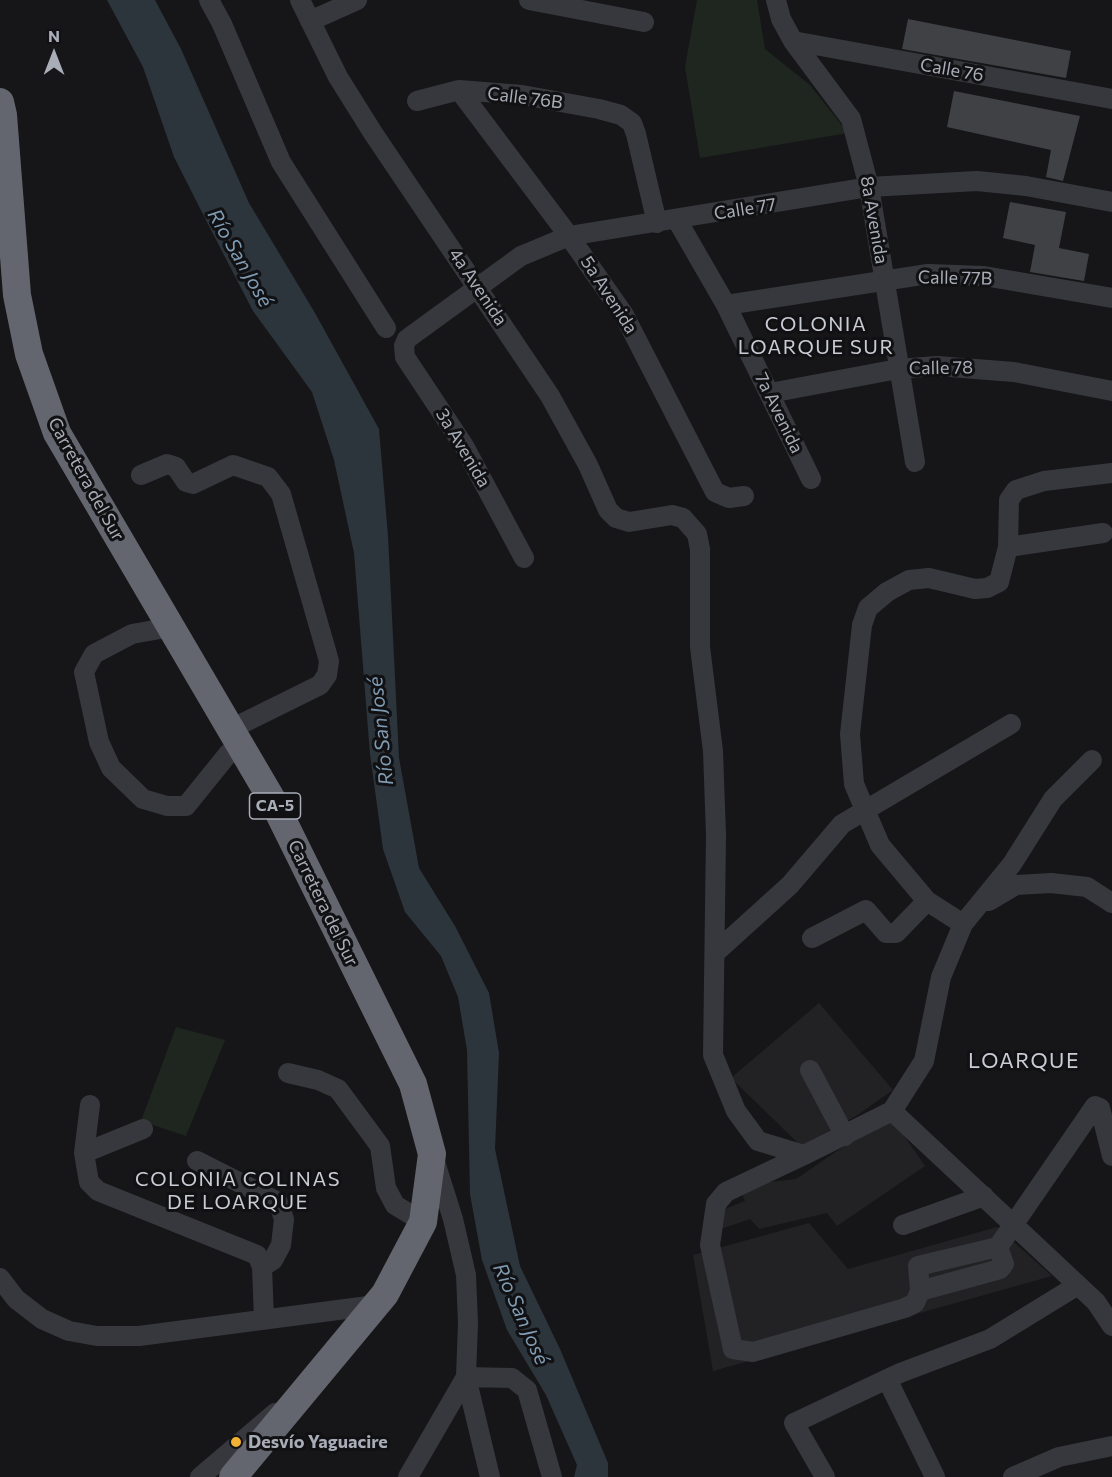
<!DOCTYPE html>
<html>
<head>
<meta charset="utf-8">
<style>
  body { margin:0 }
  #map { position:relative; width:1112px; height:1477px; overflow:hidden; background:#161618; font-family:Commissioner,sans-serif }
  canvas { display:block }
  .north { position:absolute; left:24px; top:24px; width:60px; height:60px; -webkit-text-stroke:4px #111113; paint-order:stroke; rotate:0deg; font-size:16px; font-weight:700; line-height:24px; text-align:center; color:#a8adb8 }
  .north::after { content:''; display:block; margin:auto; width:21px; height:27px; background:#a8adb8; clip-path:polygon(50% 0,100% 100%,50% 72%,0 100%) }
</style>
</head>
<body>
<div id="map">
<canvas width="1112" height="1477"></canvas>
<div class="north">N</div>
</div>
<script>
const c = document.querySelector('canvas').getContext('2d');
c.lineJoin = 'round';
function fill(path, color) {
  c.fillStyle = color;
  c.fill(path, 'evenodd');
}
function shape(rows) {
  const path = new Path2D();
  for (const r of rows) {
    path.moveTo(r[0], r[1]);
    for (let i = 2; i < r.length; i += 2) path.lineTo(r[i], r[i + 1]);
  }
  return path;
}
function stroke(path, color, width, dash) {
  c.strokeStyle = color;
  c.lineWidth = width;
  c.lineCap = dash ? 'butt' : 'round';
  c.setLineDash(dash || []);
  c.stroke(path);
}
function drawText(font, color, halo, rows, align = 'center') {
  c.font = font + ' Commissioner,sans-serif';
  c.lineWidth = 6;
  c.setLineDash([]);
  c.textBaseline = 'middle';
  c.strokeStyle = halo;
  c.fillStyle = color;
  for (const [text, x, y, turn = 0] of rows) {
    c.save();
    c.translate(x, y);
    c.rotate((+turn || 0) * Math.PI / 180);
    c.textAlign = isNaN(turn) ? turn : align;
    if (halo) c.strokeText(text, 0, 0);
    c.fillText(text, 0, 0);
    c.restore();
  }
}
fill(shape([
  [819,1003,893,1090,856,1116,801,1146,731,1078],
  [890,1115,925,1166,837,1226,827,1213,759,1229,750,1219,721,1229,720,1211,745,1201,741,1192,753,1184,796,1179],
  [809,1223,848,1269,997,1227,1052,1276,713,1371,693,1255]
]), '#222225');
fill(shape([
  [697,0,757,0,765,49,810,85,848,133,700,158,685,67],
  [176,1027,225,1040,186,1136,141,1121]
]), '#1e261f');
fill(shape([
  [107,0,155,0,181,49,249,203,315,313,379,429,388,536,399,758,419,868,455,926,489,993,499,1053,495,1149,520,1266,560,1349,608,1463,608,1477,574,1477,577,1465,546,1395,507,1330,482,1260,470,1194,467,1050,458,997,441,956,405,912,383,849,370,754,354,553,334,460,312,392,253,311,210,228,174,157,143,67]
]), '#2c353c');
fill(shape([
  [908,19,1071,51,1066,78,902,49],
  [954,91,1080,116,1063,181,1046,177,1051,150,947,127],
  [1010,202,1066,212,1059,248,1089,254,1084,281,1030,272,1035,245,1003,238]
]), '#404145');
stroke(shape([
  [209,0,222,24,281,162,386,328],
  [300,0,338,77,373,133,550,396,588,465,608,510,616,518,629,522,672,515,683,518,697,534,700,549,700,647,713,751,716,835,713,1055,736,1111,758,1141,804,1155,892,1111,924,1061,941,977,963,924,1012,864,1053,799,1092,760],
  [529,0,644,22],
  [776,0,781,19,793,41,851,119,869,187,915,462],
  [310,21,357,0],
  [793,41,1112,99],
  [459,90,569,236,624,315,715,492,729,498,744,496],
  [417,101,459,90,522,95,599,109,621,115,632,123,636,134,657,223],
  [677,220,726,305,811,479],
  [726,305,928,274,984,276,1112,298],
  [770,393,898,369,937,366,1014,372,1112,391],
  [141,475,167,464,176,467,186,482,193,484,233,465,268,477,281,494,329,661,327,675,320,685,231,729],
  [1008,547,1103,533],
  [524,558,464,446,405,357,404,346,407,339,521,256,569,236,869,187,977,181,1026,186,1112,202],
  [171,627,132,634,94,654,84,672,99,742,111,768,143,799,167,806,186,806,228,754,240,745],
  [989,901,1016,885,1051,883,1087,887,1112,903],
  [963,924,927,901,880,845,854,784,850,734,862,625,868,608,887,592,909,580,929,578,975,589,987,588,999,582,1008,547,1009,500,1016,490,1044,481,1112,473],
  [812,938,866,910,886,933,896,933,927,901],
  [716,952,790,885,842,824,1011,724],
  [810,1070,845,1136],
  [288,1073,318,1080,338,1089,380,1146,386,1188,395,1205,423,1222],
  [90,1105,84,1153,89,1182,98,1191,257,1255,262,1267,264,1319],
  [892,1111,1096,1302,1112,1326],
  [84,1153,143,1129],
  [804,1155,726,1192,716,1204,710,1245,733,1349,753,1352,905,1308,915,1303,920,1291],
  [197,1161,278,1202,284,1219,281,1245,273,1260,262,1267],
  [903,1225,984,1196],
  [998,1247,1004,1264,1000,1269,920,1291,918,1266,998,1247,1095,1106,1100,1108,1112,1156],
  [0,1278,16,1299,42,1319,69,1331,97,1336,139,1336,376,1305],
  [887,1379,935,1477],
  [200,1477,275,1413],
  [408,1477,466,1377,468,1323,466,1275,453,1219,434,1159],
  [490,1477,466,1377,512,1378,527,1390,552,1477],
  [825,1477,794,1423,900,1373,990,1339,1078,1285],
  [1013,1477,1059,1457,1112,1446]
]), '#37383d', 20);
stroke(shape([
  [0,102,3,115,17,295,29,354,57,433,274,803,413,1084,432,1154,423,1222,385,1294,233,1477]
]), '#63666e', 28);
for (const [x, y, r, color] of [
  [236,1442,6,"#f2b134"]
]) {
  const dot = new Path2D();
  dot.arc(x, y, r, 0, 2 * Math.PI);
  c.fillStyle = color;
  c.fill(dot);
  stroke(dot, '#111113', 2);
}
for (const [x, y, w] of [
  [275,806,51]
]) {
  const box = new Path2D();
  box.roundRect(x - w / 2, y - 13, w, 26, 4.5);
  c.fillStyle = '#111113';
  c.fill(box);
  stroke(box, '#a8adb8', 1.5);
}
drawText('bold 16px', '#a8adb8', null, [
  ["CA-5",275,806]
]);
drawText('18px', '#a8adb8', '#111113', [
  ["Calle 76",952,70,10],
  ["Calle 76B",525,98,7],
  ["Calle 77",745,209,-9],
  ["8a Avenida",874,220,80],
  ["Calle 77B",955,278,1],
  ["4a Avenida",478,287,56],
  ["5a Avenida",609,295,57],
  ["Calle 78",941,368,-1],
  ["7a Avenida",779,413,64],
  ["3a Avenida",463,448,59],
  ["Carretera del Sur",86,479,61],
  ["Carretera del Sur",323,903,64]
]);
drawText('bold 18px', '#a8adb8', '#111113', [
  ["Desvío Yaguacire",248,1442]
], 'left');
drawText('italic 20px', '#7f9bb3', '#111113', [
  ["Río San José",240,258,60],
  ["Río San José",381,731,-96],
  ["Río San José",521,1314,66]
]);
c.letterSpacing = '1.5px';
drawText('20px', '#c9ccd4', '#111113', [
  ["COLONIA",816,324],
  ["LOARQUE SUR",816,347],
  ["COLONIA COLINAS",238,1179],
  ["DE LOARQUE",238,1202]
]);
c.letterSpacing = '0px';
c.letterSpacing = '1.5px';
drawText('21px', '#c9ccd4', '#111113', [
  ["LOARQUE",1024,1061]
]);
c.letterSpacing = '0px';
</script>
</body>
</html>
